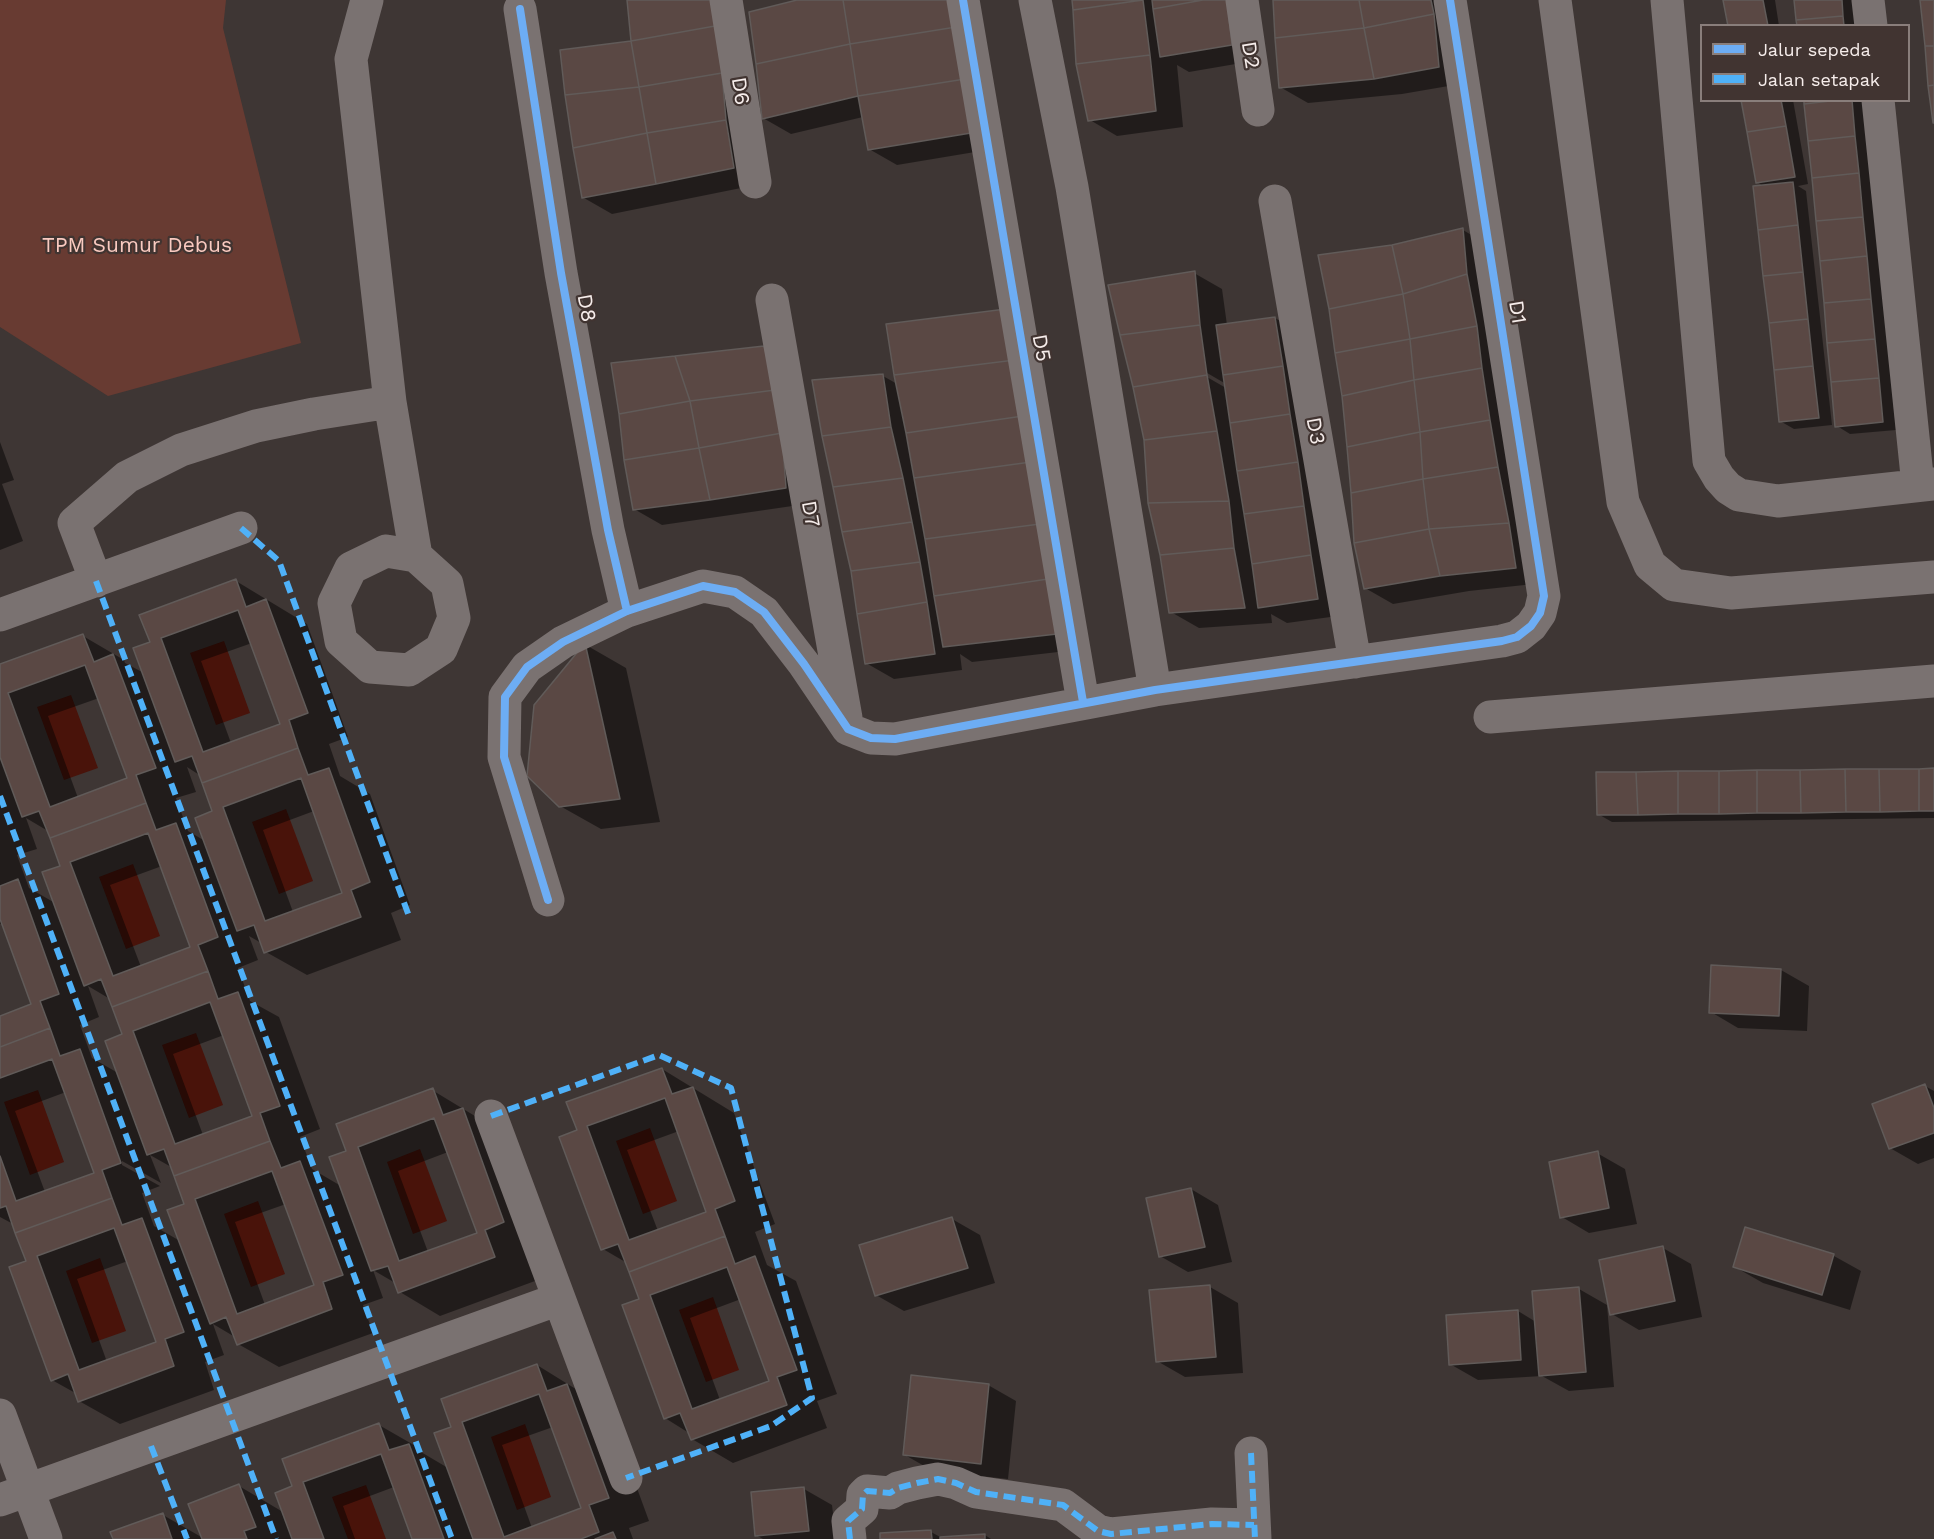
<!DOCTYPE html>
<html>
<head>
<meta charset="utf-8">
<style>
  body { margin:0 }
  #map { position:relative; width:1934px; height:1539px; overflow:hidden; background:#3e3634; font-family:"Work Sans",sans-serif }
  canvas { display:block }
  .legend { position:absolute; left:1700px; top:24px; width:210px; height:78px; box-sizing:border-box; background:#413431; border:2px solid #897e7b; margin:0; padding:8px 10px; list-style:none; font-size:18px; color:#f6edeb }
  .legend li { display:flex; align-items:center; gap:12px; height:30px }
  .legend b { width:30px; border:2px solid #897e7b }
</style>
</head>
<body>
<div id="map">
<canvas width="1934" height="1539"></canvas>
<ul class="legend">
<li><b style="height:8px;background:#6dadf4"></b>Jalur sepeda</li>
<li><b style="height:8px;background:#4fb1f8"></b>Jalan setapak</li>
</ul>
</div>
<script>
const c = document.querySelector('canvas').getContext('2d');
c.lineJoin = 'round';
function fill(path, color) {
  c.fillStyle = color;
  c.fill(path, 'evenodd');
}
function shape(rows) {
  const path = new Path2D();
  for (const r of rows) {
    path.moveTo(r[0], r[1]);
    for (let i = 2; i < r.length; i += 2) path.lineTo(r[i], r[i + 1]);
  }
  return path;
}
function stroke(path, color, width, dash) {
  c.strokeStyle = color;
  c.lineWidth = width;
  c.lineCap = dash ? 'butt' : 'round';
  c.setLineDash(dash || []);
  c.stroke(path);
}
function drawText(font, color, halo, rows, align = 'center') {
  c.font = font + ' "Work Sans",sans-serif';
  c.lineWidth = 4.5;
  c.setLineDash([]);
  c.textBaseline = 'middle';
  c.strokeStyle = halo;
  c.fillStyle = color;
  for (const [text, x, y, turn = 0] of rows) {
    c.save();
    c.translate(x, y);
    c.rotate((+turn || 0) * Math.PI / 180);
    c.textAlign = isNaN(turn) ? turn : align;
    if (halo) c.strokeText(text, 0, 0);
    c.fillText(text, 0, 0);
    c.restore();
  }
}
fill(shape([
  [0,0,226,0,223,28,301,343,108,396,0,327]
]), '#683b32');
fill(shape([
  [224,641,250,713,216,725,190,653],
  [71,695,98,768,64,780,37,707],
  [286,809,313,881,279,894,252,822],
  [133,864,160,936,126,949,99,877],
  [196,1033,223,1105,189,1118,162,1045],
  [38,1090,64,1162,30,1175,4,1102],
  [650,1128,677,1201,643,1214,616,1141],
  [420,1149,447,1221,413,1234,387,1162],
  [258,1201,285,1274,251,1287,224,1214],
  [100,1258,126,1331,92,1343,66,1271],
  [713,1297,739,1370,706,1382,679,1310],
  [525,1424,551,1497,517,1510,491,1437],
  [366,1485,386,1539,348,1539,332,1497]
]), '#49130a');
fill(shape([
  [628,0,738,0,761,184,612,214,584,198,633,42],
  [803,0,999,148,897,165,869,149,863,117,791,134,763,118],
  [1073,0,1252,0,1259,60,1189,72,1177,65,1183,127,1117,136,1090,120,1077,64],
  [1273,0,1456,0,1466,83,1402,94,1308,103,1280,87],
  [1725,0,1775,0,1779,26,1729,26],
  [1795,0,1854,0,1857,26,1798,26],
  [1742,100,1793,100,1808,184,1798,186,1806,191,1832,425,1794,429,1780,421,1763,186,1757,182],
  [1805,100,1864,100,1896,430,1850,434,1837,426],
  [1463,230,1490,246,1543,583,1469,591,1393,604,1365,588,1392,246],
  [1194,273,1222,289,1227,325,1275,318,1303,334,1345,615,1287,623,1271,614,1272,623,1199,628,1171,612,1150,503],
  [1202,370,1226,384,1226,388,1200,373],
  [791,364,813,503,662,525,634,509],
  [883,376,899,385,1084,649,972,662,960,654,962,670,894,679,866,663],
  [0,442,14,480,2,484,23,541,0,550],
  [236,581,307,624,348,737,329,744,339,773,340,776,370,794,410,905,391,913,401,940,307,975,266,952,263,944,249,936,258,960,238,968,250,1001,279,1017,320,1129,300,1137,312,1169,341,1186,348,1152,432,1090,503,1133,535,1281,440,1316,400,1292,397,1284,373,1270,383,1298,363,1305,373,1333,279,1367,238,1344,235,1337,213,1324,224,1355,205,1362,214,1390,120,1424,79,1401,77,1394,52,1380,28,1262,15,1225,0,1217,0,1017,33,1005,3,923,0,924,0,666,83,636,124,660,125,663,144,673,152,643],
  [252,643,282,725,231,743,201,661],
  [99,698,129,779,78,798,48,716],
  [187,767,201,776,214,812,205,841,188,831,176,798,196,792],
  [314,811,344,893,293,912,263,830],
  [26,818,48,831,62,867,55,903,29,888,17,855,37,849],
  [162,866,192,948,141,967,110,885],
  [88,986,110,999,124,1035,118,1073,92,1058,80,1025,99,1017],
  [224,1035,254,1117,203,1135,173,1054],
  [66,1092,96,1174,45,1192,15,1111],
  [448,1152,479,1233,428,1252,398,1171],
  [150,1155,173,1168,186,1205,180,1241,154,1226,142,1193,160,1186,122,1165,122,1161,161,1183],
  [286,1204,316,1285,265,1305,235,1222],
  [128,1261,158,1343,107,1362,77,1279],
  [586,645,626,668,660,822,601,829,560,806],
  [1934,770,1934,818,1612,822,1598,814],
  [1781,970,1809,986,1807,1031,1738,1028,1711,1012],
  [662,1069,734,1113,775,1224,755,1232,767,1265,796,1281,837,1394,817,1401,827,1428,733,1463,692,1439,689,1433,665,1418,641,1300,627,1263,603,1249,578,1131],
  [679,1131,708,1212,658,1231,627,1150],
  [741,1299,771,1382,720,1400,690,1318],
  [1925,1086,1934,1091,1934,1158,1918,1164,1890,1148],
  [1597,1153,1625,1169,1637,1224,1589,1233,1562,1217],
  [1191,1189,1218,1205,1232,1262,1188,1272,1160,1256],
  [952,1219,980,1235,995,1283,904,1311,876,1295],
  [1746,1229,1834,1256,1861,1271,1850,1310,1763,1283,1735,1267],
  [1663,1248,1691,1264,1702,1317,1639,1330,1612,1314],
  [1210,1287,1238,1303,1243,1373,1185,1377,1157,1361],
  [1579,1289,1607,1305,1614,1387,1569,1391,1542,1376,1478,1380,1450,1364,1518,1311,1536,1322],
  [537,1365,608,1409,649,1521,629,1528,633,1539,413,1539,394,1487,343,1506,355,1539,115,1539,163,1515,203,1538,239,1486,283,1512,294,1487,379,1425,419,1448,421,1452,448,1468,453,1428],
  [553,1427,583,1508,532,1528,502,1445],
  [988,1385,1016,1401,1008,1479,933,1471,905,1455],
  [804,1489,832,1505,836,1539,763,1539,756,1535],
  [931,1532,942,1538,985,1535,991,1539,882,1539]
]), '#0007');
const building = shape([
  [627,0,713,0,715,26,631,41,627,0],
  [797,0,843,0,850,44,756,64,749,12,797,0],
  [843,0,951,0,956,27,850,44,843,0],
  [1072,0,1142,0,1073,10,1072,0],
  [1143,0,1150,55,1076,64,1073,10,1143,0],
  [1152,0,1203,0,1153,9,1152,0],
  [1203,0,1227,0,1232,45,1160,57,1153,9,1203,0],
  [1273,0,1359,0,1364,28,1275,38,1273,0],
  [1359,0,1431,0,1434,14,1364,28,1359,0],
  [1723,0,1763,0,1768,26,1728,26,1723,0],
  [1794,0,1842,0,1843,16,1796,20,1794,0],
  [1920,0,1934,0,1934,46,1925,46,1920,0],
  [1434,14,1439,67,1374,79,1364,28,1434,14],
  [1843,16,1844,26,1797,26,1796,20,1843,16],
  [715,26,722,73,639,87,631,41,715,26],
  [956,27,965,79,858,96,850,44,956,27],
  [1364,28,1374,79,1279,88,1275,38,1364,28],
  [631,41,639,87,565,95,560,50,631,41],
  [850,44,858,96,762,119,756,64,850,44],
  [1925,46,1934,46,1934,85,1928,86,1925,46],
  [1150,55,1156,111,1088,121,1076,64,1150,55],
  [722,73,726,120,647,133,639,87,722,73],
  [965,79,971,133,868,150,858,96,965,79],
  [1934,85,1934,123,1933,123,1928,86,1934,85],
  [639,87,647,133,573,148,565,95,639,87],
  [1741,100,1781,100,1786,126,1747,132,1741,100],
  [1804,100,1839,100,1804,104,1804,100],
  [1839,100,1852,100,1855,136,1808,141,1804,104,1839,100],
  [726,120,734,168,656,184,647,133,726,120],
  [1786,126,1795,177,1756,183,1747,132,1786,126],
  [647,133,656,184,582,198,573,148,647,133],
  [1855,136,1859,173,1812,178,1808,141,1855,136],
  [1859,173,1863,217,1816,221,1812,178,1859,173],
  [1793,182,1798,225,1758,230,1753,186,1793,182],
  [1863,217,1867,256,1820,261,1816,221,1863,217],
  [1798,225,1803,272,1763,276,1758,230,1798,225],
  [1463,228,1467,274,1403,294,1392,245,1463,228],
  [1392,245,1403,294,1329,309,1318,255,1392,245],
  [1867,256,1871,299,1824,303,1820,261,1867,256],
  [1195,271,1200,325,1120,335,1108,285,1195,271],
  [1803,272,1808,319,1769,323,1763,276,1803,272],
  [1467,274,1477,326,1410,339,1403,294,1467,274],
  [1403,294,1410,339,1335,353,1329,309,1403,294],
  [1871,299,1875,339,1827,343,1824,303,1871,299],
  [1006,309,1015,360,894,375,886,324,1006,309],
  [1275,317,1283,366,1223,375,1216,325,1275,317],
  [1808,319,1813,366,1774,370,1769,323,1808,319],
  [1200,325,1207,375,1133,387,1120,335,1200,325],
  [1477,326,1482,368,1414,380,1410,339,1477,326],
  [1410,339,1414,380,1342,396,1335,353,1410,339],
  [1875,339,1879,378,1831,382,1827,343,1875,339],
  [764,346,775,390,690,401,675,356,764,346],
  [675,356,690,401,619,414,611,363,675,356],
  [1015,360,1023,416,906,433,894,375,1015,360],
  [1283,366,1290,414,1230,423,1223,375,1283,366],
  [1813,366,1819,418,1779,422,1774,370,1813,366],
  [1482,368,1490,420,1420,432,1414,380,1482,368],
  [883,374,891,427,822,436,812,380,883,374],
  [1207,375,1217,431,1144,440,1133,387,1207,375],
  [1879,378,1883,422,1835,427,1831,382,1879,378],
  [1414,380,1420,432,1347,447,1342,396,1414,380],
  [775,390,782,433,699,448,690,401,775,390],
  [690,401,699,448,624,460,619,414,690,401],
  [1290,414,1298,462,1237,471,1230,423,1290,414],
  [1023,416,1031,462,914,478,906,433,1023,416],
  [1490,420,1498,467,1423,479,1420,432,1490,420],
  [891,427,903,478,833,487,822,436,891,427],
  [1217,431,1229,501,1148,503,1144,440,1217,431],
  [1420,432,1423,479,1351,493,1347,447,1420,432],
  [782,433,786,488,710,500,699,448,782,433],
  [699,448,710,500,633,510,624,460,699,448],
  [1031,462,1040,524,925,539,914,478,1031,462],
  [1298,462,1304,506,1244,514,1237,471,1298,462],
  [1498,467,1509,523,1429,529,1423,479,1498,467],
  [903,478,912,522,842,532,833,487,903,478],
  [1423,479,1429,529,1354,543,1351,493,1423,479],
  [1229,501,1234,548,1160,555,1148,503,1229,501],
  [1304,506,1311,555,1252,564,1244,514,1304,506],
  [912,522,920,562,851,571,842,532,912,522],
  [1509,523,1516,568,1440,576,1429,529,1509,523],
  [1040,524,1048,579,934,596,925,539,1040,524],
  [1429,529,1440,576,1364,589,1354,543,1429,529],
  [1234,548,1245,608,1169,613,1160,555,1234,548],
  [1311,555,1318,599,1258,608,1252,564,1311,555],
  [920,562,927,602,857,614,851,571,920,562],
  [236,579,246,607,266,599,308,713,289,720,298,748,202,783,192,756,175,762,133,648,150,642,139,615,236,579],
  [238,610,280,724,203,752,161,638,238,610],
  [1048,579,1057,634,943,647,934,596,1048,579],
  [927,602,935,654,865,664,857,614,927,602],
  [83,634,94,662,113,654,156,768,136,775,146,803,50,838,39,811,22,817,0,757,0,664,83,634],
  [85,665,127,778,50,807,8,693,85,665],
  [585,643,620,799,559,807,527,776,534,705,585,643],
  [298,748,308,775,329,768,370,882,351,890,361,917,264,953,254,925,237,931,195,818,212,811,202,783,298,748],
  [301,778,342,893,265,921,223,807,301,778],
  [1934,768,1934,811,1919,811,1919,769,1934,768],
  [1845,769,1879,769,1880,812,1846,812,1845,769],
  [1845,769,1846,812,1801,813,1800,770,1845,769],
  [1879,769,1919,769,1919,811,1880,812,1879,769],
  [1757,770,1800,770,1801,813,1757,813,1757,770],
  [1757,770,1757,813,1719,814,1719,771,1757,770],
  [1678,771,1719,771,1719,814,1678,814,1678,771],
  [1678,771,1678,814,1638,815,1636,772,1678,771],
  [1596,772,1636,772,1638,815,1597,815,1596,772],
  [146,803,156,830,176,823,218,937,198,945,208,971,112,1007,101,979,84,986,42,872,60,866,50,838,146,803],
  [148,833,190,947,113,976,70,862,148,833],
  [18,879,59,994,40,1001,50,1028,0,1047,0,1016,31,1004,0,919,0,886,18,879],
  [1711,965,1781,969,1779,1016,1709,1013,1711,965],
  [208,971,218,999,238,992,280,1106,260,1113,270,1141,174,1176,164,1149,147,1155,105,1041,122,1034,112,1007,208,971],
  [210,1002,252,1116,175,1144,133,1031,210,1002],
  [50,1028,60,1056,80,1049,121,1163,102,1170,112,1198,15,1233,6,1206,0,1208,0,1156,16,1201,94,1173,52,1059,0,1078,0,1047,50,1028],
  [662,1068,672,1094,693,1087,735,1201,715,1209,725,1236,629,1272,618,1244,601,1250,559,1137,577,1130,566,1102,662,1068],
  [665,1098,706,1212,629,1240,587,1126,665,1098],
  [1925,1084,1934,1108,1934,1133,1889,1149,1872,1104,1925,1084],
  [433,1088,443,1115,463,1108,504,1222,485,1230,495,1257,398,1293,388,1266,371,1271,329,1157,346,1151,336,1124,433,1088],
  [434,1118,477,1233,399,1261,358,1147,434,1118],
  [270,1141,281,1168,300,1161,343,1275,323,1282,332,1309,237,1345,226,1317,210,1324,167,1210,184,1204,174,1176,270,1141],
  [272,1171,314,1285,237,1314,195,1199,272,1171],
  [1598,1151,1609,1208,1560,1218,1549,1162,1598,1151],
  [1191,1188,1205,1247,1159,1257,1146,1198,1191,1188],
  [112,1198,122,1225,142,1218,184,1332,165,1339,174,1366,78,1402,68,1374,51,1381,9,1267,26,1261,15,1233,112,1198],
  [114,1228,156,1342,79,1370,37,1256,114,1228],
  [952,1217,968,1268,875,1296,859,1245,952,1217],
  [1745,1227,1834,1254,1822,1295,1733,1267,1745,1227],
  [725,1236,735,1264,755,1256,797,1370,777,1377,787,1405,691,1440,680,1413,664,1419,622,1305,639,1299,629,1272,725,1236],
  [727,1267,769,1381,692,1409,650,1295,727,1267],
  [1663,1246,1675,1301,1610,1315,1599,1260,1663,1246],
  [1210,1285,1216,1357,1156,1362,1149,1290,1210,1285],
  [1579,1287,1586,1372,1539,1376,1532,1291,1579,1287],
  [1518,1310,1521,1360,1449,1365,1446,1315,1518,1310],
  [537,1364,547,1391,567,1384,609,1498,589,1505,599,1532,581,1539,473,1539,434,1433,451,1427,441,1399,537,1364],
  [539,1394,581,1508,504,1537,462,1422,539,1394],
  [911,1375,989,1384,981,1464,903,1455,911,1375],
  [379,1423,389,1450,409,1444,444,1539,412,1539,381,1454,303,1482,324,1539,292,1539,275,1493,292,1486,282,1459,379,1423],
  [239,1484,256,1527,244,1531,247,1539,202,1539,188,1504,239,1484],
  [804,1487,809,1531,755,1536,751,1492,804,1487],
  [163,1513,172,1539,113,1539,110,1532,163,1513],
  [931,1530,932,1539,880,1539,880,1533,931,1530],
  [613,1532,616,1539,595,1539,613,1532],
  [985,1534,985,1539,940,1539,940,1537,985,1534]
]);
fill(building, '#5a4844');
stroke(building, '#615b59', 1.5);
stroke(shape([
  [367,0,351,59,390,402,416,556],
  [726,0,755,182],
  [963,0,1083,702],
  [1035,0,1072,187,1155,690],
  [1242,0,1258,110],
  [1555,0,1623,502,1650,565,1674,585,1731,593,1934,577],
  [1667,0,1709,461,1719,478,1728,488,1739,495,1778,501,1934,484],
  [1868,0,1871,26],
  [520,9,561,273,608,530,627,611],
  [1878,100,1918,485],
  [1275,201,1355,662],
  [772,300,846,718],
  [386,551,416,556,447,584,454,618,441,649,409,670,370,667,341,641,334,603,351,568,386,551],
  [96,581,74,523,127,477,181,450,256,426,314,414,390,402],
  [0,615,241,528],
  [1490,717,1934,681],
  [548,900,504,757,505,697,527,667,563,642,627,611,703,586,735,592,764,612,804,664,848,729,871,738,895,739,1155,690,1502,641,1517,637,1531,626,1540,613,1544,596,1450,0],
  [491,1116,626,1478],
  [0,1415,46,1539],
  [1251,1453,1255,1539],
  [0,1500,559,1299],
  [850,1539,848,1521,862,1509,863,1495,867,1491,890,1493,898,1488,917,1483,938,1479,956,1483,976,1492,1063,1505,1098,1531,1111,1534,1212,1524,1254,1525]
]), '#7a7271', 33);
stroke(shape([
  [241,528,279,561,410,919],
  [96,581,452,1539],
  [0,796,276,1539],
  [491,1116,659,1055,731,1088,812,1398,771,1426,626,1478],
  [151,1446,187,1539],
  [1251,1453,1255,1539],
  [850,1539,848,1521,862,1509,863,1495,867,1491,890,1493,898,1488,917,1483,938,1479,956,1483,976,1492,1063,1505,1098,1531,1111,1534,1212,1524,1254,1525]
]), '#4fb1f8', 6, [12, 6]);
stroke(shape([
  [963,0,1083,702],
  [520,9,561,273,608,530,627,611],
  [548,900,504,757,505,697,527,667,563,642,627,611,703,586,735,592,764,612,804,664,848,729,871,738,895,739,1155,690,1502,641,1517,637,1531,626,1540,613,1544,596,1450,0]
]), '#6dadf4', 8);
drawText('21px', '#f6edeb', '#413431', [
  ["D2",1250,55,81],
  ["D6",740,91,81],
  ["D8",586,308,80],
  ["D1",1517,312,81],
  ["D5",1041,348,80],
  ["D3",1315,431,80],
  ["D7",810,514,80]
]);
drawText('21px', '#facac0', '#413431', [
  ["TPM Sumur Debus",137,246]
]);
</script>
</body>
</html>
